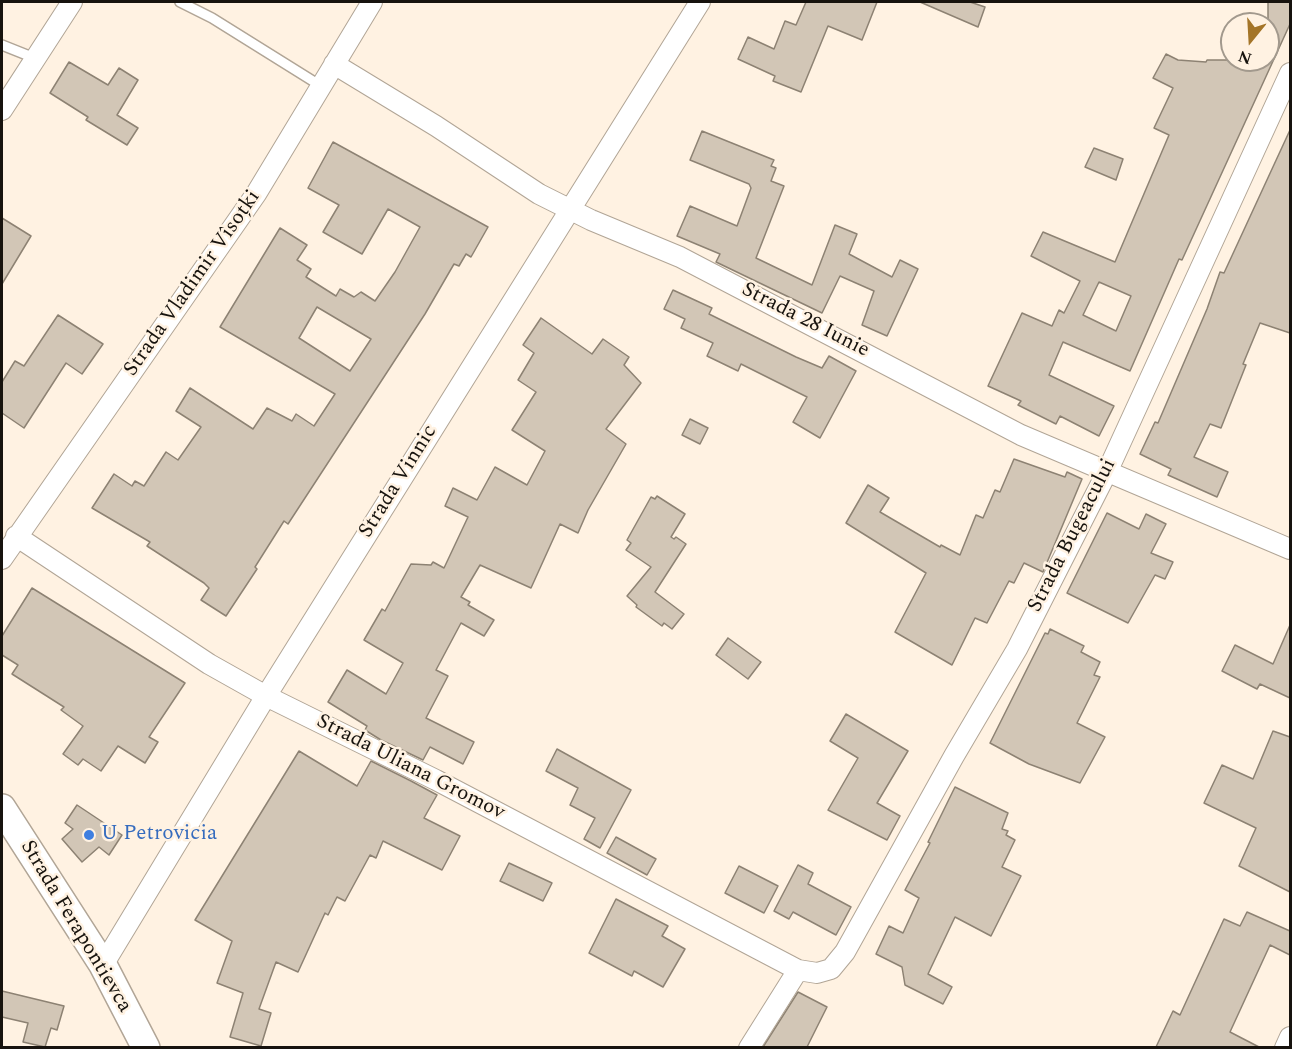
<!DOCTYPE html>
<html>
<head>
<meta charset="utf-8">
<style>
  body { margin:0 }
  #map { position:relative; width:1292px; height:1049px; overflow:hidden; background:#fff2e2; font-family:Spectral,serif }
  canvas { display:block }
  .frame { position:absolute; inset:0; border:3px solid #17130e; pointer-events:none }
  .north { position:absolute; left:1220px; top:12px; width:60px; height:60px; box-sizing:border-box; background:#fff2e2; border:2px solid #a2998d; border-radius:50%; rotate:198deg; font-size:16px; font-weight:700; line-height:24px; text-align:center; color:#17130e }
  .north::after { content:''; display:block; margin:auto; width:21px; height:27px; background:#a47528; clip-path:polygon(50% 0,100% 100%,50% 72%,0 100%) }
</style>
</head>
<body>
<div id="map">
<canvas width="1292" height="1049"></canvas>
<div class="frame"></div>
<div class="north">N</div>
</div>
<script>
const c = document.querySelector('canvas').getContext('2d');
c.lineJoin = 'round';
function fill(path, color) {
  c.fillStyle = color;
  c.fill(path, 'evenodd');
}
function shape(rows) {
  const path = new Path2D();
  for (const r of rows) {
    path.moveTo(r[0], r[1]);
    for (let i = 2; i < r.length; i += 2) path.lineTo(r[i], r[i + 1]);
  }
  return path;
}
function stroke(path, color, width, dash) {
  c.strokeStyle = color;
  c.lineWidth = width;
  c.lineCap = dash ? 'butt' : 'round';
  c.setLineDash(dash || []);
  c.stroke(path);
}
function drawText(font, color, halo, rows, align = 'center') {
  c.font = font + ' Spectral,serif';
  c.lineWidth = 5;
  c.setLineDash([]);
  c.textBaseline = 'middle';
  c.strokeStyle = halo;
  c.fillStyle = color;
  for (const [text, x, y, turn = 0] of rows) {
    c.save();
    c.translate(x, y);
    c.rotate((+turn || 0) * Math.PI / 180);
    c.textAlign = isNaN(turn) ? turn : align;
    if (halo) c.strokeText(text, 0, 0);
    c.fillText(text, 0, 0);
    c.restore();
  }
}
const building = shape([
  [806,2,877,2,862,40,828,26,801,92,773,81,775,76,738,59,748,37,774,49,785,21,796,25,806,2],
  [920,2,970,2,985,7,978,27,920,2],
  [1268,2,1290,2,1290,24,1182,260,1179,259,1130,371,1063,342,1049,375,1114,406,1099,436,1060,416,1056,424,1018,405,1021,401,988,386,1022,313,1052,326,1059,310,1064,313,1080,281,1031,256,1043,232,1115,262,1169,135,1154,128,1173,88,1153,78,1166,54,1178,60,1206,62,1207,60,1268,60,1268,2],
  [1099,282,1131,296,1116,331,1083,315,1099,282],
  [69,62,108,85,119,68,138,80,117,115,138,128,127,145,86,120,88,117,50,93,69,62],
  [1290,130,1290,333,1260,323,1243,364,1246,365,1221,428,1210,424,1194,457,1228,472,1217,497,1168,475,1171,469,1140,454,1155,422,1158,423,1207,309,1220,272,1224,273,1290,130],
  [702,131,774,160,771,166,776,168,771,181,784,186,756,258,812,285,835,225,857,234,849,254,892,277,900,260,918,269,887,336,862,325,874,291,840,276,822,313,716,262,720,254,677,236,690,206,737,226,751,188,749,184,690,160,702,131],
  [333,142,488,227,471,257,466,254,459,266,454,264,425,314,288,524,284,521,255,567,257,569,226,616,201,600,209,588,204,583,147,546,150,542,92,508,114,474,132,486,135,481,144,486,166,452,178,460,201,427,176,411,190,388,253,429,267,408,292,421,296,414,314,426,335,394,220,327,280,228,307,245,297,260,311,269,306,277,336,296,340,289,354,297,361,292,375,301,395,272,420,227,388,209,362,254,323,232,339,205,308,188,333,142],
  [317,307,371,339,350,371,299,338,317,307],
  [1094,148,1123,159,1116,180,1085,167,1094,148],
  [2,218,31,236,2,284,2,218],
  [673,290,712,308,709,314,796,357,822,368,829,356,856,371,820,438,793,422,807,397,741,364,738,371,707,356,713,343,681,328,685,319,664,309,673,290],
  [58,315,103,344,82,374,66,363,24,428,2,413,2,382,15,361,24,366,58,315],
  [541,318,592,354,603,339,629,357,624,365,641,383,606,429,626,444,588,510,578,533,560,524,531,588,480,565,461,597,470,602,468,605,494,620,484,636,461,623,436,670,448,676,426,718,474,742,463,764,430,747,423,760,381,740,365,730,367,726,328,702,347,670,386,694,403,663,364,640,382,609,385,611,411,564,431,565,433,562,444,568,468,517,445,506,453,488,477,500,495,467,527,485,545,451,512,430,536,392,518,380,534,353,523,345,541,318],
  [690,419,708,428,700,444,682,435,690,419],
  [1014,459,1065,477,1067,472,1082,479,1043,572,1024,563,1014,583,1009,581,987,623,975,618,952,665,895,632,926,573,846,523,868,485,889,498,880,512,940,547,941,545,960,555,976,515,983,518,995,490,1000,492,1014,459],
  [657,496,685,514,671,537,674,539,676,537,686,544,655,592,684,614,672,629,664,623,662,626,636,607,637,605,627,596,651,567,626,550,631,543,627,540,651,497,655,499,657,496],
  [1107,513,1139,529,1146,514,1166,524,1151,553,1173,562,1165,579,1155,575,1128,623,1067,593,1107,513],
  [32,588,185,683,149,737,158,742,145,763,118,746,101,771,83,759,78,765,63,754,83,726,61,710,64,707,12,674,18,665,2,655,2,636,32,588],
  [1290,625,1290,698,1260,684,1257,689,1222,671,1235,645,1273,664,1290,625],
  [1050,629,1084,646,1081,652,1100,662,1094,675,1100,677,1077,723,1105,737,1080,783,1029,764,990,743,1045,633,1048,634,1050,629],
  [728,638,761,662,748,679,716,655,728,638],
  [846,714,908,751,877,803,900,816,887,840,828,810,858,758,830,741,846,714],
  [1273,731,1290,737,1290,892,1239,866,1256,828,1204,803,1222,765,1253,779,1273,731],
  [557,749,631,790,600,848,584,839,595,818,570,805,578,788,546,771,557,749],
  [299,751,357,786,371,761,411,781,437,795,424,818,460,836,442,870,383,841,376,858,370,855,345,901,337,897,328,915,325,913,298,972,276,962,259,1009,271,1013,261,1046,230,1037,243,993,217,983,232,941,195,920,299,751],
  [955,787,1008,813,1002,829,1008,831,1006,835,1015,840,1002,867,1021,876,991,936,955,917,928,974,952,987,943,1004,905,985,902,967,876,954,889,926,903,933,919,898,905,890,930,843,928,842,955,787],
  [77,805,122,835,109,855,99,847,82,862,62,839,73,829,65,823,77,805],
  [616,837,656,859,647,875,607,853,616,837],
  [509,863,552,883,543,901,500,881,509,863],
  [798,865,813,873,808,884,851,907,836,935,793,912,789,919,774,911,798,865],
  [739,866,778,886,764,913,725,893,739,866],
  [616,899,668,926,662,936,685,949,663,987,634,971,632,976,589,953,616,899],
  [1247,912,1290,931,1290,955,1270,945,1230,1032,1259,1047,1156,1047,1173,1011,1180,1015,1224,919,1240,926,1247,912],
  [2,991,64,1006,57,1030,51,1028,45,1047,23,1042,28,1023,2,1017,2,991],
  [798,992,827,1007,807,1047,763,1047,798,992]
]);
fill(building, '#d2c6b6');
stroke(building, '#8d8273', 1.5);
const lane = shape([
  [180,2,212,18,321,86],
  [2,45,37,59]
]);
const street = shape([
  [334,64,436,126,539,194,591,220,680,257,1021,435,1290,549],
  [2,110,72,2],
  [16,536,209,664,266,696,436,780,798,970,817,973,831,969,845,952,954,756,1017,649,1108,470,1290,73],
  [2,559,256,194,372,2],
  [103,965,266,696,700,2],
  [749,1048,798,970],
  [1285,1048,1290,1037]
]);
const secondary = shape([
  [2,808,103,965,146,1048]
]);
stroke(lane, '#b1a596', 12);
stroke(street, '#b1a596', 22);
stroke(secondary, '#b1a596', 30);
stroke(lane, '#fff', 9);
stroke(street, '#fff', 20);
stroke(secondary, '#fff', 27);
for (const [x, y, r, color] of [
  [89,835,6,"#3f7fe0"]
]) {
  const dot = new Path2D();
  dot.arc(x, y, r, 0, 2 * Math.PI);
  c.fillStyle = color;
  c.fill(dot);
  stroke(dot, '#fff2e2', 2);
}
drawText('21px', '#17130e', '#fff2e2', [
  ["Strada Vladimir Vîsoțki",193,284,-55],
  ["Strada 28 Iunie",805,321,27],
  ["Strada Vinnic",399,482,-58],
  ["Strada Bugeacului",1073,536,-63],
  ["Strada Uliana Gromov",410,768,27],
  ["Strada Ferapontievca",75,927,59]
]);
drawText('21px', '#366cbe', '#fff2e2', [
  ["U Petrovicia",101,835]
], 'left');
</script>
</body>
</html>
